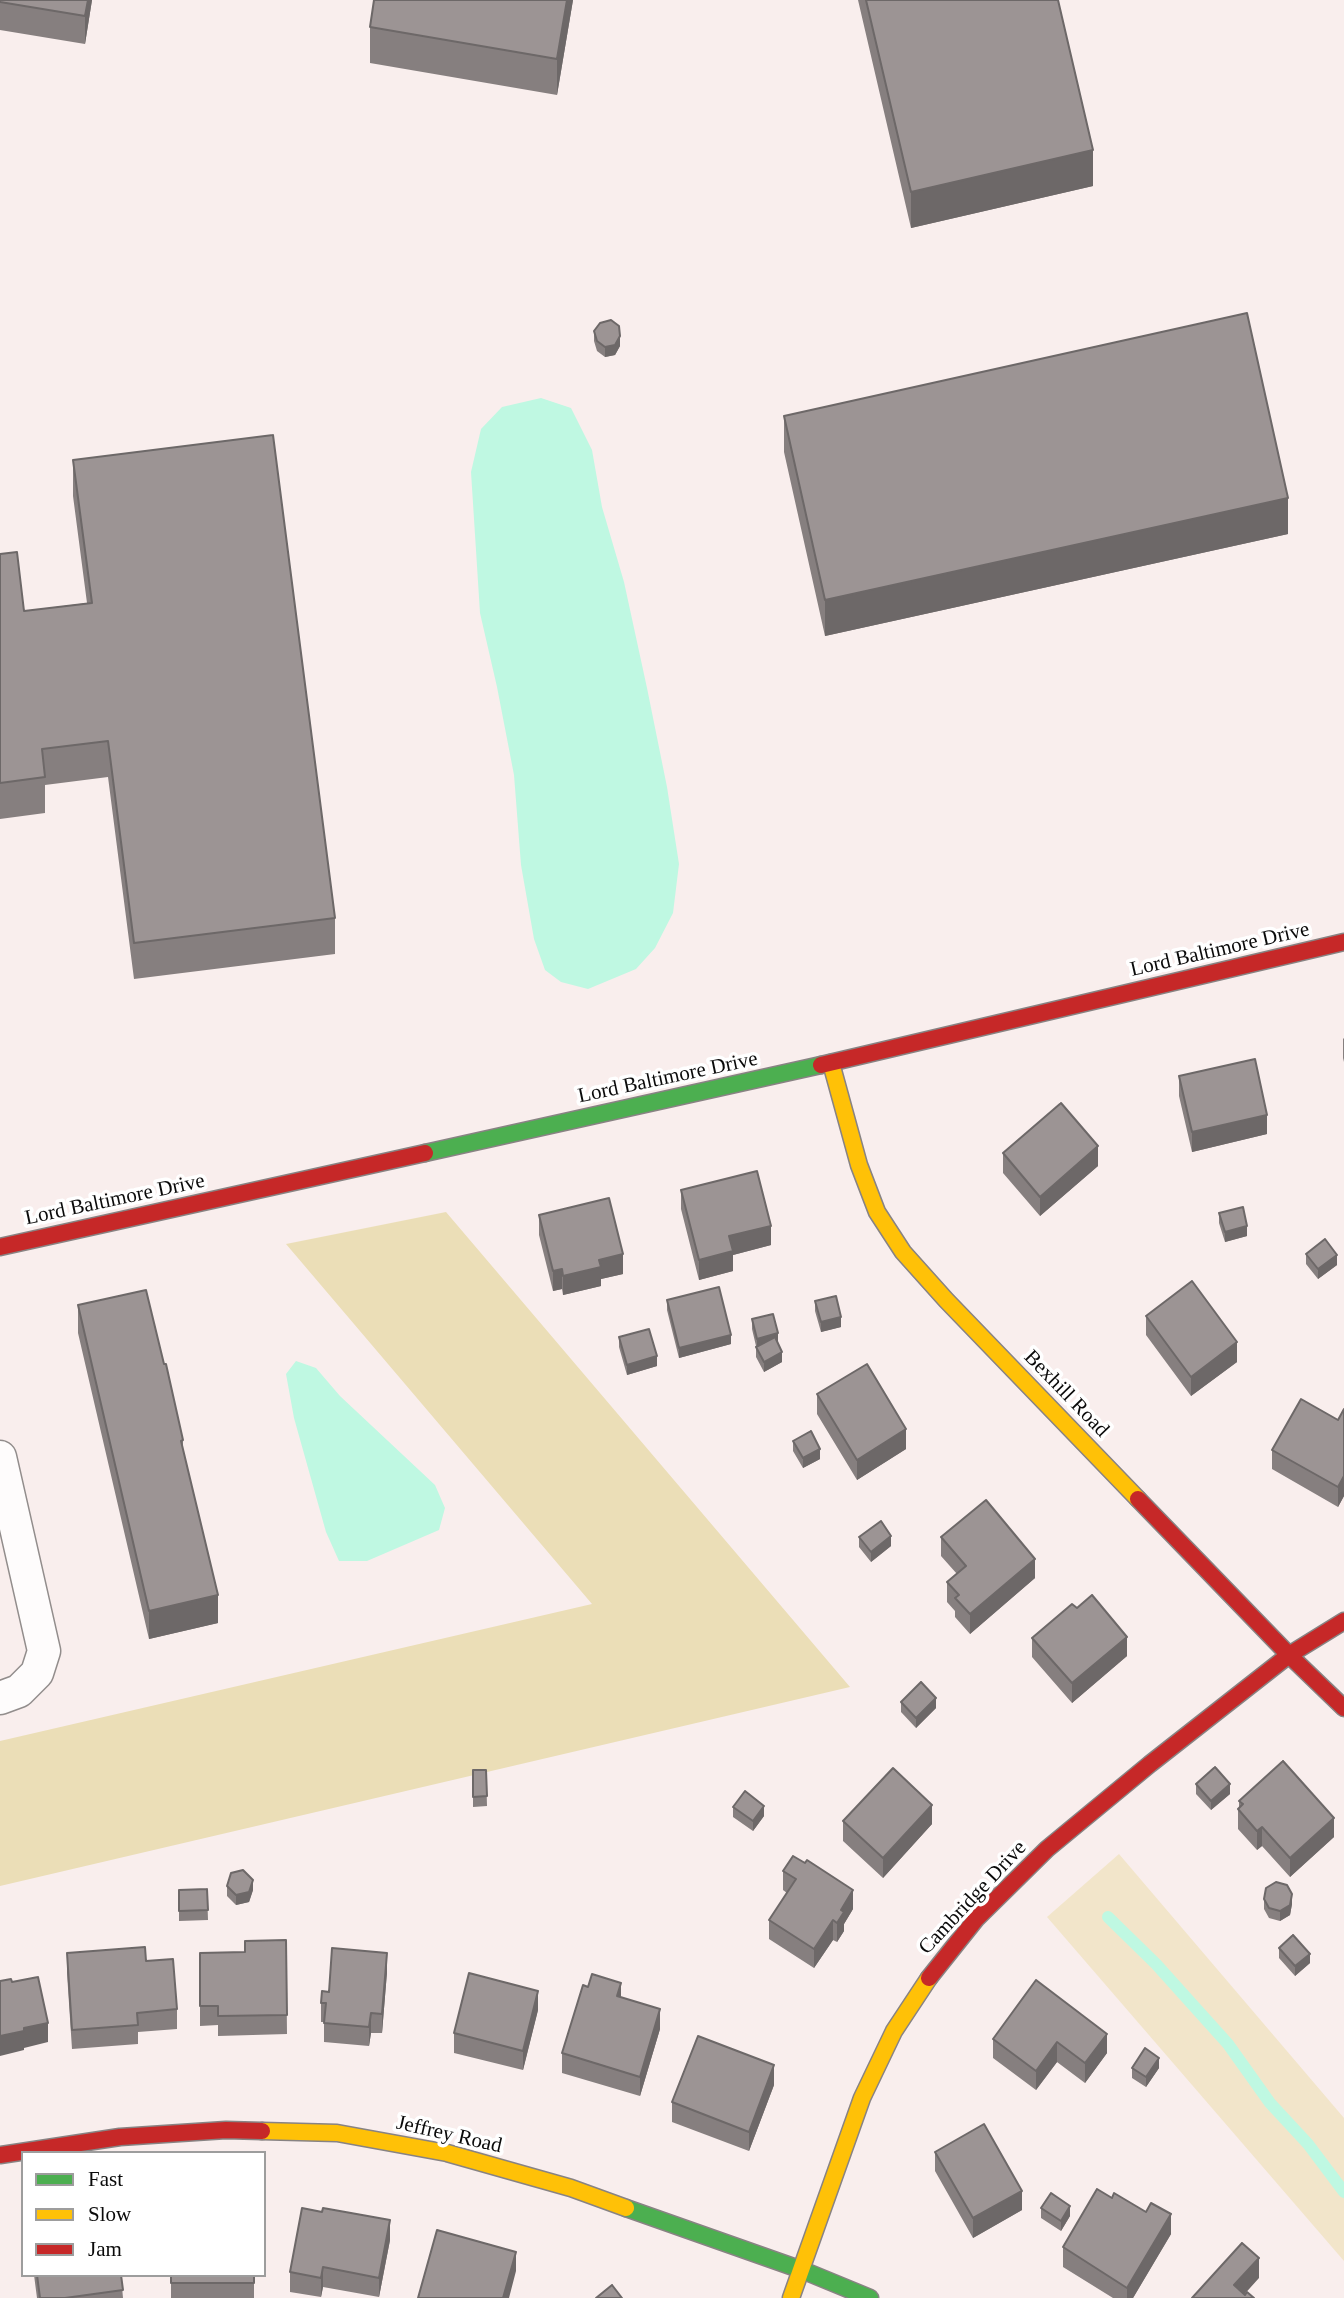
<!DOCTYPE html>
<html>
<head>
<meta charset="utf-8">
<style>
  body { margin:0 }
  #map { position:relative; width:1344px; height:2298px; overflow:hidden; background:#f9eeed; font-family:"Times New Roman",serif }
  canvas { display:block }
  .legend { position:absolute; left:21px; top:2151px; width:245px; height:126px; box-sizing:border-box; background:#fff; border:2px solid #9d9d9d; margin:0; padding:9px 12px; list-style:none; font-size:21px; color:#0a0a0a }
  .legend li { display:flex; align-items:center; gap:14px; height:35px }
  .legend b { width:35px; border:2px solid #9d9d9d }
</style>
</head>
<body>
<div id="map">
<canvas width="1344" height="2298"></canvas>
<ul class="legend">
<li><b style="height:9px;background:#4caf50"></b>Fast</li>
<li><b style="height:9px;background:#ffc107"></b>Slow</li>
<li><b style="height:9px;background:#c62828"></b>Jam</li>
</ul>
</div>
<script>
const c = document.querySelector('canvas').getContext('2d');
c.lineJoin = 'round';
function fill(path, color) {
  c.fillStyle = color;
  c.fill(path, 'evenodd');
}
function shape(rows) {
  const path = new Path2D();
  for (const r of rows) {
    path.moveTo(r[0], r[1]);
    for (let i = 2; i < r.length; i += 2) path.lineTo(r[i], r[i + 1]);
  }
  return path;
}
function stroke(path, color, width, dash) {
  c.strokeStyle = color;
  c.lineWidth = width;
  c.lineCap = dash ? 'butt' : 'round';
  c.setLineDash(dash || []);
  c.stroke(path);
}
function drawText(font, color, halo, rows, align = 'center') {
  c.font = font + ' "Times New Roman",serif';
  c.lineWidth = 7;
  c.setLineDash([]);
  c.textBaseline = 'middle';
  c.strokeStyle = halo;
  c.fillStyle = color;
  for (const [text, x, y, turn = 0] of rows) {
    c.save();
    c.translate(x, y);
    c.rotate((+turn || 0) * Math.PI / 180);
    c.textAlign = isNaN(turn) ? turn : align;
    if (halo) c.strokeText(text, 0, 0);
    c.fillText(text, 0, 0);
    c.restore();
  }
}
fill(shape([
  [1119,1854,1344,2118,1344,2261,1047,1917]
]), '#f2e5ca');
fill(shape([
  [446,1212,850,1687,0,1886,0,1741,592,1604,286,1244]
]), '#ebdeb7');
fill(shape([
  [541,398,571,408,592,450,602,507,624,582,647,688,667,787,679,864,673,913,655,948,636,969,588,989,561,982,545,970,534,939,521,865,514,775,497,687,480,613,471,472,481,429,502,407],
  [296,1361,316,1368,340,1396,435,1485,445,1508,439,1530,367,1561,339,1561,326,1532,294,1418,286,1374]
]), '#bff8e2');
stroke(shape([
  [1108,1917,1156,1964,1228,2044,1270,2103,1308,2144,1344,2192]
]), '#bff8e2', 12);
const street = shape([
  [0,1457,44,1651,37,1673,19,1691,0,1698]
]);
const fast = shape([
  [425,1153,821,1065],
  [626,2208,802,2270,870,2298]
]);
const slow = shape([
  [831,1063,859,1165,877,1212,903,1252,946,1300,1138,1499],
  [262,2131,337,2133,447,2153,571,2188,626,2208],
  [791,2298,862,2098,894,2031,929,1978]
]);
const jam = shape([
  [821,1065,1344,942],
  [0,1247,425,1153],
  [1138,1499,1289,1655,1344,1708],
  [929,1978,976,1919,1047,1849,1150,1764,1289,1655,1344,1621],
  [0,2155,120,2137,226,2130,262,2131]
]);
stroke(street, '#928d8c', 35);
stroke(fast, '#888383', 19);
stroke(slow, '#888383', 19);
stroke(jam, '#888383', 19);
stroke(street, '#fefcfc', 32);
stroke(fast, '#4caf50', 16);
stroke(slow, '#ffc107', 16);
stroke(jam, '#c62828', 16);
fill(shape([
  [0,0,92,0,85,44,0,30],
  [573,0,557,95,370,63,370,27],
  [858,0,1058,0,1093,186,911,228],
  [594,331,620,346,615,355,605,357,597,351,594,341],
  [784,416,1288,534,825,636,784,452],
  [73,460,335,918,335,954,134,979,108,777,45,785,45,813,0,819,0,554,24,611,87,603,73,496],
  [1344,1038,1344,1062,1343,1058,1343,1039],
  [1179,1076,1267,1134,1192,1152,1179,1096],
  [1003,1153,1098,1166,1040,1216,1003,1173],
  [681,1190,771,1245,733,1255,733,1271,699,1280,681,1209],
  [1219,1213,1247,1236,1225,1242,1219,1223],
  [539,1215,623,1274,601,1279,601,1286,563,1295,562,1289,553,1291,539,1235],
  [1306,1254,1337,1265,1318,1279,1306,1264],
  [667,1300,731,1344,679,1358,667,1310],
  [815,1301,841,1327,821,1332,815,1311],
  [78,1305,164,1364,183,1440,183,1450,218,1623,149,1639,78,1333],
  [1146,1316,1237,1362,1191,1396,1146,1335],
  [752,1319,778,1343,782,1362,764,1372,756,1357,756,1346,752,1329],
  [619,1337,657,1366,627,1375,619,1347],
  [817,1394,906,1449,857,1480,817,1414],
  [1344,1409,1344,1496,1338,1507,1272,1469,1272,1450,1338,1420],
  [793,1441,820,1459,803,1468,793,1451],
  [859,1537,891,1546,871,1562,859,1547],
  [941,1537,1035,1578,970,1634,955,1617,955,1611,947,1602,947,1582,957,1574,941,1556],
  [1032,1638,1127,1656,1072,1703,1032,1657],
  [901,1702,936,1708,916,1728,901,1712],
  [473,1770,486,1770,487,1806,473,1807],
  [1196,1784,1230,1794,1211,1810,1196,1794],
  [1239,1801,1334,1837,1290,1877,1262,1846,1257,1850,1238,1829,1238,1809,1239,1808],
  [733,1807,764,1816,753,1831,733,1817],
  [843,1821,932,1824,883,1878,843,1841],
  [783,1871,853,1909,844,1924,844,1931,837,1942,833,1940,814,1968,769,1939,769,1920,787,1893,783,1890],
  [227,1886,253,1890,249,1902,236,1905,227,1896],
  [207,1889,208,1920,179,1921,179,1890],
  [1264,1899,1292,1904,1290,1915,1280,1921,1269,1918,1264,1909],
  [286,1940,287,2034,218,2036,218,2025,200,2026,200,1953,245,1952],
  [1279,1948,1310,1963,1295,1976,1279,1958],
  [67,1953,146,1961,177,2009,177,2029,138,2032,138,2044,72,2049,67,1973],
  [387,1972,382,2033,371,2033,369,2046,324,2042,324,2022,321,2022,321,2003,329,1992],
  [621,1997,660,2029,640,2096,562,2073,562,2053],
  [538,2010,523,2070,454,2053,454,2033],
  [1107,2034,1107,2053,1085,2083,1057,2062,1036,2090,993,2058,993,2039],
  [1132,2068,1159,2068,1146,2087,1132,2078],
  [774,2085,749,2151,672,2122,672,2102],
  [935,2152,1022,2210,973,2238,935,2171],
  [1112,2198,1171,2234,1133,2298,1113,2298,1063,2267,1063,2247],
  [1041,2208,1070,2216,1061,2231,1041,2218],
  [390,2240,379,2297,323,2287,321,2297,290,2292,290,2272],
  [34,2275,121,2275,123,2298,37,2298],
  [171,2275,254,2275,254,2298,171,2298]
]), '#867f7f');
fill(shape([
  [88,0,92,0,85,44,85,16],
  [567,0,573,0,557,95,557,59],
  [1093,150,1093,186,911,228,911,192],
  [620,336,620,346,615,355,605,357,605,347],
  [1288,498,1288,534,825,636,825,600],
  [1267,1115,1267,1134,1192,1152,1192,1132],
  [1098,1146,1098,1166,1040,1216,1040,1197],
  [771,1226,771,1245,733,1255,733,1271,699,1280,699,1260,729,1236],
  [1247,1226,1247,1236,1225,1242,1225,1232],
  [623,1254,623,1274,601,1279,601,1286,563,1295,563,1276,599,1260],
  [1337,1255,1337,1265,1318,1279,1318,1269],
  [562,1269,562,1289,553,1291,553,1271],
  [841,1317,841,1327,821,1332,821,1322],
  [778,1333,778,1343,757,1349,757,1339],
  [731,1335,731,1344,679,1358,679,1348],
  [1237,1342,1237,1362,1191,1396,1191,1377],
  [782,1352,782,1362,764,1372,764,1362],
  [657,1356,657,1366,627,1375,627,1365],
  [906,1429,906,1449,857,1480,857,1460],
  [820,1449,820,1459,803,1468,803,1458],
  [1344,1476,1344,1496,1338,1507,1338,1487],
  [891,1536,891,1546,871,1562,871,1552],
  [1035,1559,1035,1578,970,1634,970,1614],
  [218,1595,218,1623,149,1639,149,1611],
  [1127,1637,1127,1656,1072,1703,1072,1683],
  [936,1698,936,1708,916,1728,916,1718],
  [1230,1784,1230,1794,1211,1810,1211,1801],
  [932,1805,932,1824,883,1878,883,1858],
  [764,1806,764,1816,753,1831,753,1821],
  [1334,1818,1334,1837,1290,1877,1290,1858],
  [1262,1827,1262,1846,1257,1850,1257,1831],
  [253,1880,253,1890,249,1902,236,1905,236,1895],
  [853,1890,853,1909,844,1924,844,1931,837,1942,837,1923,841,1910],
  [1292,1894,1292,1904,1290,1915,1280,1921,1280,1911],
  [833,1920,833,1940,814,1968,814,1949],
  [387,1953,387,1972,382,2033,382,2014],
  [1310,1954,1310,1963,1295,1976,1295,1966],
  [621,1983,621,2003,617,1996],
  [538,1991,538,2010,523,2070,523,2051],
  [660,2009,660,2029,640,2096,640,2077],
  [371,2013,371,2033,369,2046,369,2027],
  [48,2023,48,2042,24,2048,24,2050,0,2056,0,2036,24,2028],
  [1107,2034,1107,2053,1085,2083,1085,2063],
  [1057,2042,1057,2062,1036,2090,1036,2071],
  [1159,2058,1159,2068,1146,2087,1146,2077],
  [774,2065,774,2085,749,2151,749,2132],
  [1022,2191,1022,2210,973,2238,973,2218],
  [1070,2206,1070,2216,1061,2231,1061,2221],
  [1171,2214,1171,2234,1133,2298,1127,2298,1127,2288],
  [390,2220,390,2240,379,2297,379,2278],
  [516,2252,516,2271,509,2298,503,2298],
  [1259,2258,1259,2278,1241,2298,1234,2285],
  [323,2267,323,2287,321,2297,321,2278]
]), '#6d6868');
const building = shape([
  [0,0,88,0,85,16,0,2,0,0],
  [374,0,567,0,557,59,370,27,374,0],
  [866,0,1058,0,1093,150,911,192,866,0],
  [1247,313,1288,498,825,600,784,416,1247,313],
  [611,320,619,326,620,336,615,345,605,347,597,341,594,331,600,323,611,320],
  [273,435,335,918,134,943,108,741,42,749,45,777,0,783,0,554,17,552,24,611,92,603,73,460,273,435],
  [1255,1059,1267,1115,1192,1132,1179,1076,1255,1059],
  [1061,1103,1098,1146,1040,1197,1003,1153,1061,1103],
  [757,1171,771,1226,729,1236,733,1251,699,1260,681,1190,757,1171],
  [609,1198,623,1254,599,1260,601,1267,563,1276,562,1269,553,1271,539,1215,609,1198],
  [1243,1207,1247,1226,1225,1232,1219,1213,1243,1207],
  [1325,1239,1337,1255,1318,1269,1306,1254,1325,1239],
  [1192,1281,1237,1342,1191,1377,1146,1316,1192,1281],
  [719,1287,731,1335,679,1348,667,1300,719,1287],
  [146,1290,164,1364,166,1364,183,1440,181,1441,218,1595,149,1611,78,1305,146,1290],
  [836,1296,841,1317,821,1322,815,1301,836,1296],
  [773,1314,778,1333,757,1339,752,1319,773,1314],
  [649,1329,657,1356,627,1365,619,1337,649,1329],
  [775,1337,782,1352,764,1362,756,1347,775,1337],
  [867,1364,906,1429,857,1460,817,1394,867,1364],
  [1301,1399,1338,1420,1344,1409,1344,1476,1338,1487,1272,1450,1301,1399],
  [811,1431,820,1449,803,1458,793,1441,811,1431],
  [986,1500,1035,1559,970,1614,955,1598,959,1595,947,1582,966,1566,941,1537,986,1500],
  [881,1521,891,1536,871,1552,859,1537,881,1521],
  [1092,1595,1127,1637,1072,1683,1032,1638,1072,1604,1077,1608,1092,1595],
  [921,1682,936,1698,916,1718,901,1702,921,1682],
  [1283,1761,1334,1818,1290,1858,1262,1827,1257,1831,1238,1809,1243,1804,1239,1801,1283,1761],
  [1215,1767,1230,1784,1211,1801,1196,1784,1215,1767],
  [893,1768,932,1805,883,1858,843,1821,893,1768],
  [473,1770,486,1770,487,1796,473,1797,473,1770],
  [745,1791,764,1806,753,1821,733,1807,745,1791],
  [793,1856,805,1863,807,1860,853,1890,841,1910,844,1912,837,1923,833,1920,814,1949,769,1920,796,1879,783,1871,793,1856],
  [243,1870,253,1880,249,1892,236,1895,227,1886,231,1873,243,1870],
  [1276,1882,1287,1885,1292,1894,1290,1905,1280,1911,1269,1908,1264,1899,1266,1888,1276,1882],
  [207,1889,208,1910,179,1911,179,1890,207,1889],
  [1293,1935,1310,1954,1295,1966,1279,1948,1293,1935],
  [286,1940,287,2015,218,2016,218,2006,200,2006,200,1953,245,1952,245,1941,286,1940],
  [145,1947,146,1961,173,1959,177,2009,137,2013,138,2025,72,2030,67,1953,145,1947],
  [332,1948,387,1953,382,2014,371,2013,369,2027,324,2023,326,2003,321,2003,322,1991,329,1992,332,1948],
  [469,1973,538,1991,523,2051,454,2033,469,1973],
  [592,1974,621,1983,617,1996,660,2009,640,2077,562,2053,583,1985,588,1987,592,1974],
  [38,1977,48,2023,24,2028,24,2031,0,2036,0,1981,11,1979,12,1982,38,1977],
  [1036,1980,1107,2034,1085,2063,1057,2042,1036,2071,993,2039,1036,1980],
  [698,2036,774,2065,749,2132,672,2102,698,2036],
  [1145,2048,1159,2058,1146,2077,1132,2068,1145,2048],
  [984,2124,1022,2191,973,2218,935,2152,984,2124],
  [1097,2189,1112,2198,1114,2193,1146,2212,1151,2203,1171,2214,1127,2288,1063,2247,1097,2189],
  [1051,2193,1070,2206,1061,2221,1041,2208,1051,2193],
  [302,2208,322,2212,323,2208,390,2220,379,2278,323,2267,321,2278,290,2272,302,2208],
  [437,2230,516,2252,503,2298,418,2298,437,2230],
  [1242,2243,1259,2258,1234,2285,1245,2295,1247,2292,1254,2298,1192,2298,1242,2243],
  [37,2275,121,2275,123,2290,65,2298,40,2298,37,2275],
  [171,2275,254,2275,254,2283,171,2283,171,2275],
  [612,2285,622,2298,596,2298,612,2285]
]);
fill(building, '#9c9494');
stroke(building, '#6d6868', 2);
drawText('21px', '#0a0a0a', '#fff', [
  ["Lord Baltimore Drive",1220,950,-13],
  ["Lord Baltimore Drive",668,1078,-12],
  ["Lord Baltimore Drive",115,1200,-12],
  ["Bexhill Road",1066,1394,46],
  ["Cambridge Drive",973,1898,-47],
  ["Jeffrey Road",449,2135,13]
]);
</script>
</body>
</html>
